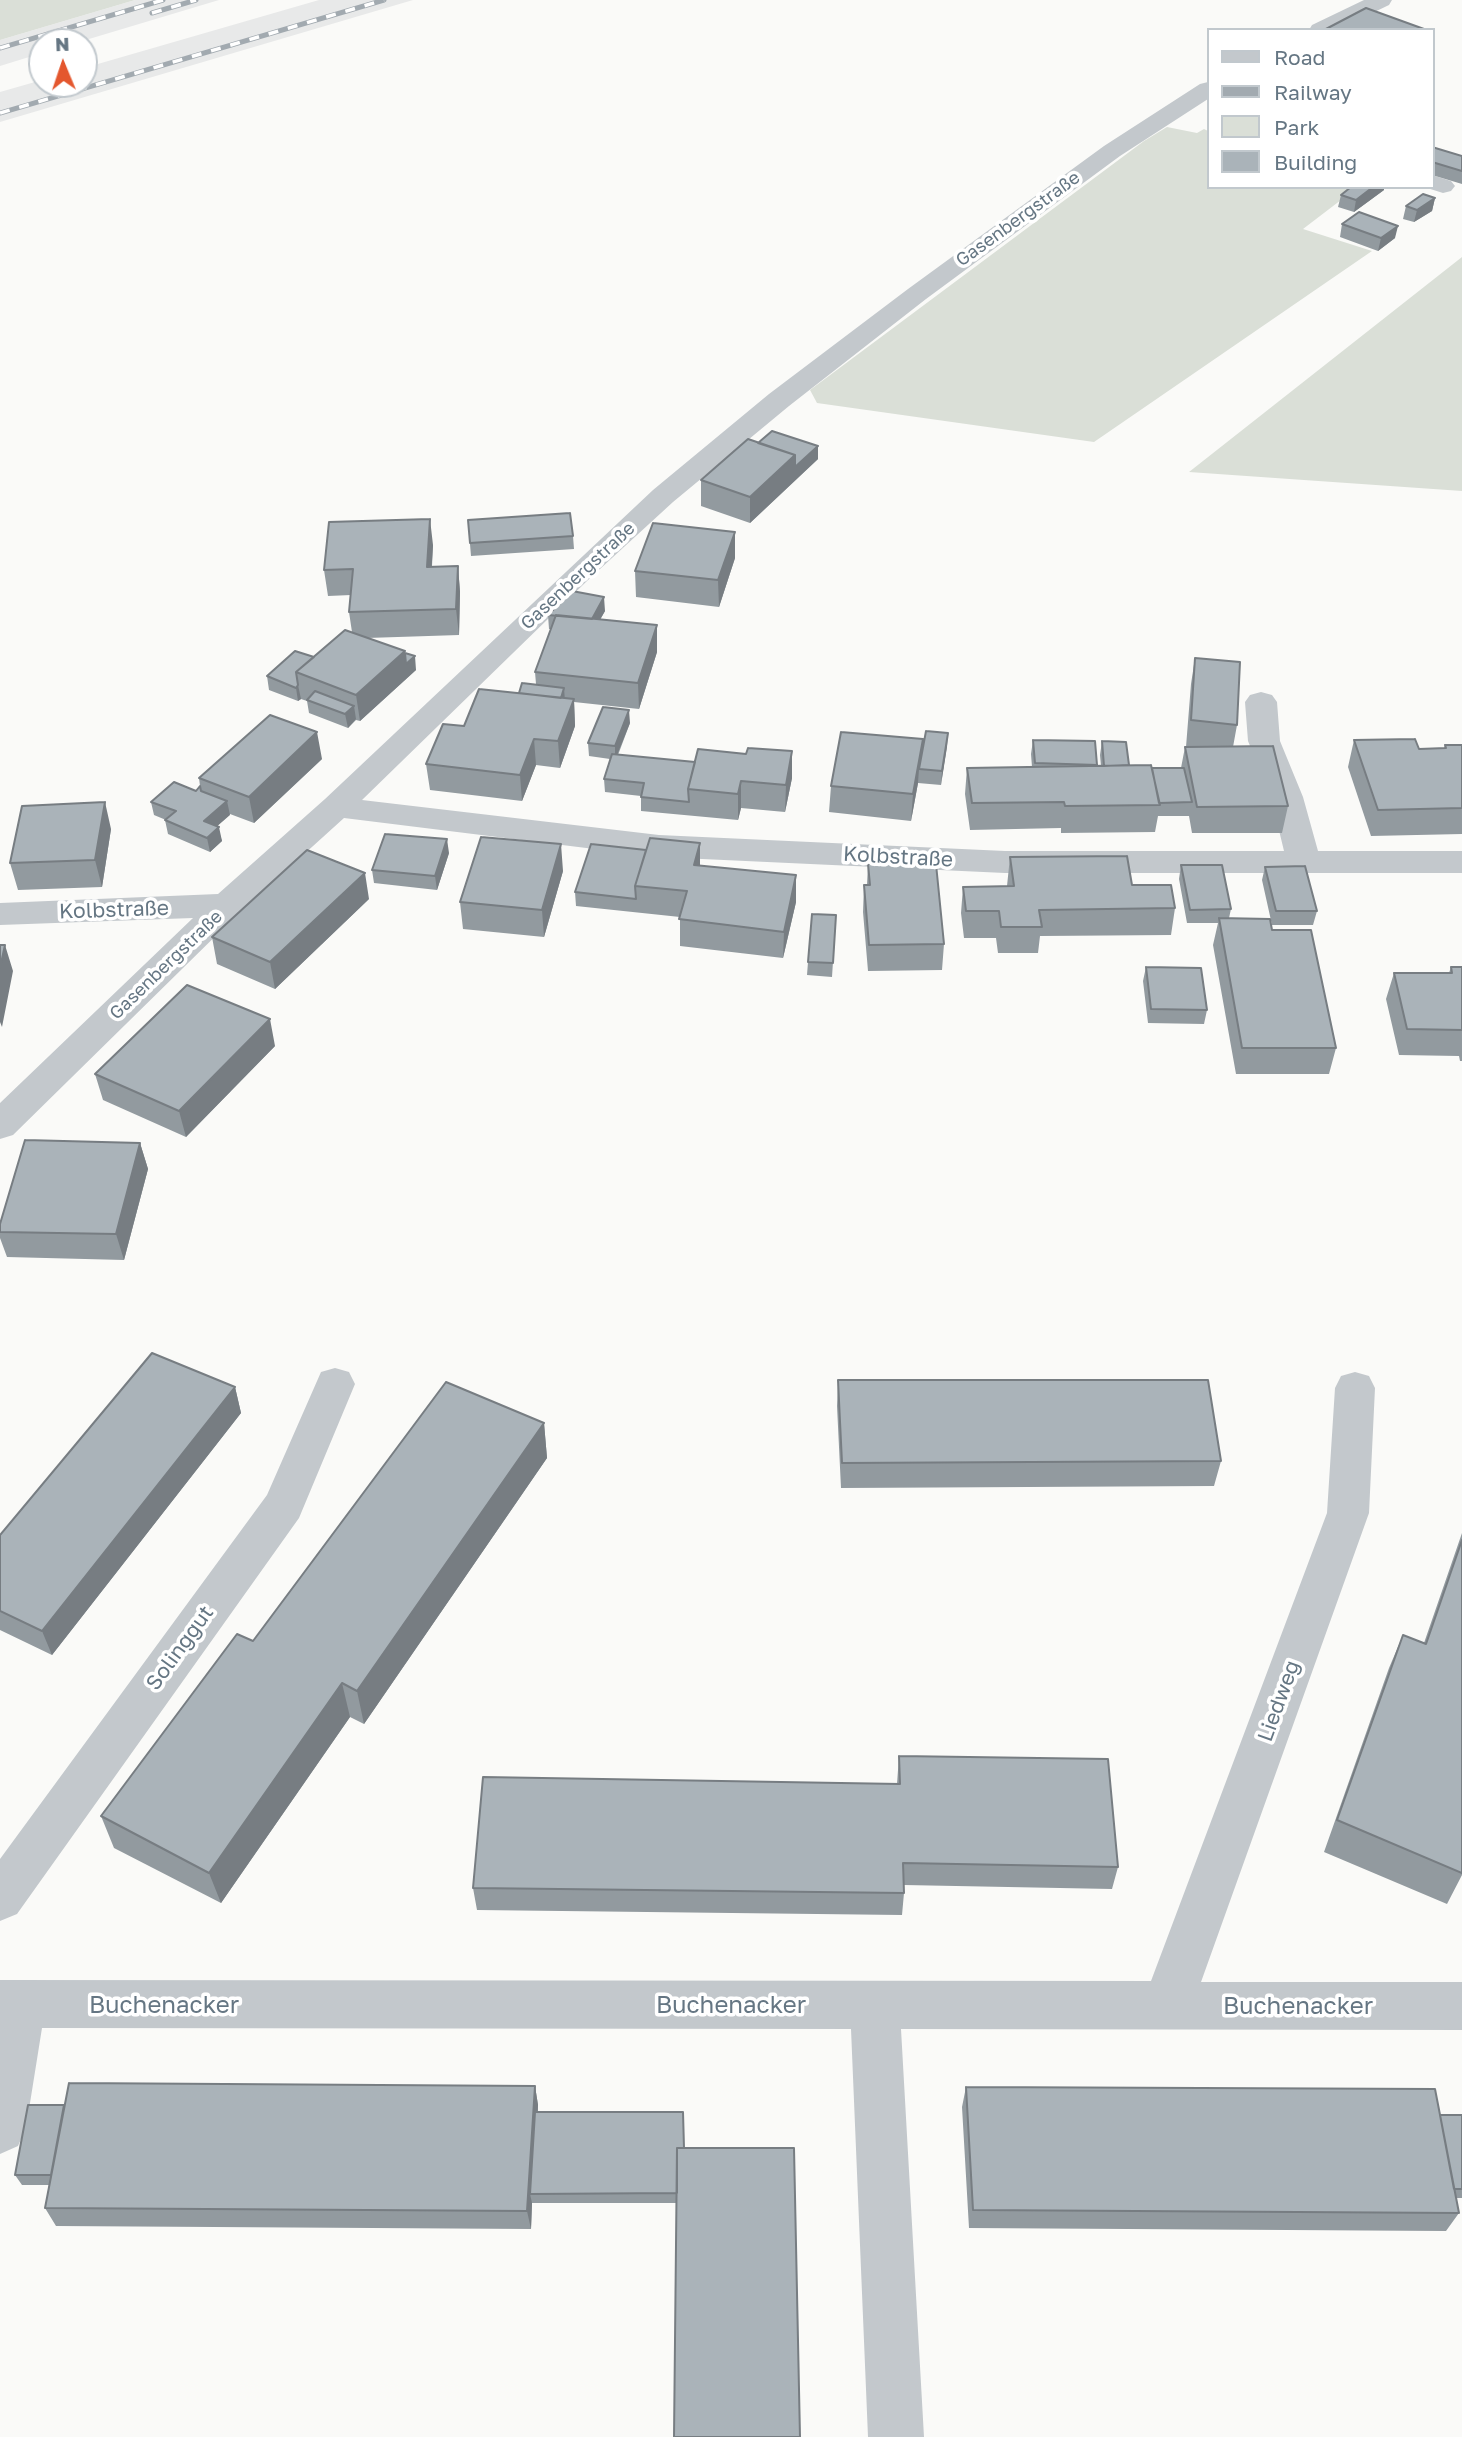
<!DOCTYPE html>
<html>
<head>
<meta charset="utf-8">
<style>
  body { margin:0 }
  #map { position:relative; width:1462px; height:2437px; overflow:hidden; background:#fafaf8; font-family:"Golos Text",sans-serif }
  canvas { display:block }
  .legend { position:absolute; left:1207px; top:28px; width:228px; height:161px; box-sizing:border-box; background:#fff; border:2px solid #c1c8cd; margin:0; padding:9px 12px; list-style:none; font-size:21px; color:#657683 }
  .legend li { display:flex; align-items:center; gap:14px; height:35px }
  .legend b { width:35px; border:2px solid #c1c8cd }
  .north { position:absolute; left:28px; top:28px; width:70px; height:70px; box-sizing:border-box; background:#fff; border:2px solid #c1c8cd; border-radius:50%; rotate:358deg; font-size:19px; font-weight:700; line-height:28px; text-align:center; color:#657683 }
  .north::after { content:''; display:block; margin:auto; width:24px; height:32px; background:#e4572e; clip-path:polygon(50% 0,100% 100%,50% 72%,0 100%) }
</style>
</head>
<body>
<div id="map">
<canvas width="1462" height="2437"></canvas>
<ul class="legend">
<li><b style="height:9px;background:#c3c8cc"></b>Road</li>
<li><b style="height:9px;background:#a2aab0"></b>Railway</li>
<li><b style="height:19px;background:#dadfd7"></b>Park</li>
<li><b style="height:19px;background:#aab3b9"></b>Building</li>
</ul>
<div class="north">N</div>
</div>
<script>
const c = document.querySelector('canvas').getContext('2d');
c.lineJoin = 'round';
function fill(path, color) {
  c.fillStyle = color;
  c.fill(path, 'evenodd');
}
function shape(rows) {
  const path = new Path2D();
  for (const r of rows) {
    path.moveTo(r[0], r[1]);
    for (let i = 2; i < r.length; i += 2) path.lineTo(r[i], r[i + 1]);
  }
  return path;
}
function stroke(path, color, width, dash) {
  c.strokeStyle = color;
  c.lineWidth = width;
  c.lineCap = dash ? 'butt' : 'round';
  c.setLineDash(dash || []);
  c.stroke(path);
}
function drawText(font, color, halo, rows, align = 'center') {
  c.font = font + ' "Golos Text",sans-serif';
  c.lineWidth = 7;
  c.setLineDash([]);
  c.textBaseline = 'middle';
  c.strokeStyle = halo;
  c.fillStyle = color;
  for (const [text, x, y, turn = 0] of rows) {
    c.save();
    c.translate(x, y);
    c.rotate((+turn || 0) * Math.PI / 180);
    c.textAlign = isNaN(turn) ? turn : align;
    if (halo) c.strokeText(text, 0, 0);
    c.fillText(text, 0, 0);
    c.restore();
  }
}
fill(shape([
  [135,0,219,0,79,42,42,42,42,53,0,66,0,40],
  [319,0,413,0,0,122,0,92,42,80,42,84,84,84,84,68]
]), '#e8e9e9');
fill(shape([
  [0,0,135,0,0,40],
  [1167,127,1197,133,1204,129,1208,131,1208,187,1358,187,1303,229,1372,251,1094,442,817,403,810,390,1144,141],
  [1462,257,1462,491,1189,472]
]), '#dadfd7');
fill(shape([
  [1364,0,1392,0,1389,5,1337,30,1309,30,1312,25,1364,0],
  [1208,82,1208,99,1120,156,926,299,789,406,673,502,588,580,362,800,659,835,1005,851,1284,851,1271,797,1248,741,1245,702,1250,695,1261,692,1272,695,1277,702,1280,741,1303,797,1318,851,1462,851,1462,873,1005,873,659,857,344,818,239,913,13,1135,0,1139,0,1103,193,918,0,925,0,903,218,894,325,799,653,490,769,394,908,289,1104,146,1200,84,1208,82],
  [1432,175,1451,181,1455,186,1451,191,1443,193,1424,187,1432,187,1432,175],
  [335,1368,349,1372,355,1384,299,1518,17,1914,0,1921,0,1859,267,1495,321,1372,335,1368],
  [1355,1372,1369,1376,1375,1388,1369,1513,1201,1982,1462,1982,1462,2030,901,2029,924,2437,868,2437,851,2029,42,2028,26,2128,18,2146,0,2154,0,1980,1151,1981,1327,1513,1335,1388,1341,1376,1355,1372]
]), '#c3c8cc');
const rail = shape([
  [152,13,196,0],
  [0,48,163,0],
  [0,113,384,0]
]);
stroke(rail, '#a2aab0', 5);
stroke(rail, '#fff', 3.5, [10]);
fill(shape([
  [1432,147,1462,156,1462,184,1432,175],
  [1384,190,1354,212,1338,207,1341,195],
  [1435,198,1432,211,1414,222,1403,219,1406,206],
  [1342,224,1395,238,1378,251,1340,237],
  [818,446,818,459,750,523,701,506,701,480],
  [468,520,573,536,574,549,471,556],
  [433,545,432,566,458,566,460,592,459,635,367,638,405,653,416,670,360,721,356,720,348,728,309,713,307,701,301,699,298,701,269,690,267,676,314,657,352,632,349,612,351,595,328,596,324,570],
  [735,558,719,607,636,597,635,571],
  [605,611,600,620,657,625,657,652,639,709,574,702,575,726,560,768,536,765,522,801,430,790,426,764,464,726,519,693,536,684,535,672,551,629,549,629,548,615],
  [1195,658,1237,725,1233,747,1288,806,1282,833,1192,833,1189,816,1158,816,1155,832,1061,833,1061,828,970,830,965,794,967,768,1032,767,1031,754,1033,740,1095,741,1097,766,1101,766,1100,755,1102,741,1129,765,1152,768,1181,768,1185,747,1186,747,1191,684],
  [630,723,618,755,695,762,746,754,792,751,792,778,785,812,741,808,738,820,641,811,641,796,605,792,604,779,610,759,589,756,588,743],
  [948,733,941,785,918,783,911,821,829,812,831,786,923,739,922,753],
  [1354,740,1419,749,1444,748,1445,745,1462,745,1462,834,1371,836,1348,767],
  [322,759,254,823,230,814,217,826,222,841,210,852,168,834,165,820,166,820,154,815,151,802,196,791,200,786,199,778],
  [111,829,102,887,18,890,10,863],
  [700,843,700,865,796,902,783,958,680,946,680,917,576,906,575,892,646,850],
  [449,853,437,890,374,883,372,870],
  [1010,857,1132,885,1175,908,1171,935,1040,936,1038,953,998,953,996,938,964,938,961,913,963,887,1007,886],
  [868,864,944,944,942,970,868,971,863,912,864,885,867,885],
  [1181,865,1231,909,1229,918,1272,930,1336,1048,1329,1074,1236,1074,1213,945,1218,923,1187,923,1179,879],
  [1265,867,1317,911,1313,925,1272,925,1262,880],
  [563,871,544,937,463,929,460,902],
  [369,899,275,989,217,964,212,937],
  [836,915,832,977,807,975,808,962],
  [1146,967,1207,1010,1204,1024,1148,1023,1143,981],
  [1451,967,1462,967,1462,1061,1460,1061,1459,1056,1399,1055,1386,999,1394,973,1449,973],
  [275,1046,186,1137,103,1100,95,1074],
  [140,1143,148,1169,124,1260,7,1257,0,1238,0,1224],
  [838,1380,1221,1461,1214,1486,841,1488,837,1406],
  [235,1387,241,1413,52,1655,0,1630,0,1535],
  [544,1423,547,1458,364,1724,350,1717,221,1903,114,1848,101,1816,253,1641],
  [1462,1533,1462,1875,1447,1904,1324,1852,1389,1668,1403,1635,1424,1643],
  [899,1756,1118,1867,1112,1889,904,1885,904,1893,902,1915,477,1910,473,1888,897,1784],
  [535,2086,538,2105,538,2112,683,2112,676,2203,532,2203,531,2229,56,2226,45,2208,49,2185,22,2185,15,2175,64,2105],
  [966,2087,1440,2115,1462,2115,1462,2198,1456,2198,1459,2213,1446,2231,969,2228,962,2107]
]), '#929a9f');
fill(shape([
  [1373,187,1384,187,1384,190,1354,212,1356,200],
  [1435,198,1432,211,1414,222,1417,210],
  [1398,226,1395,238,1378,251,1381,238],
  [818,446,818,459,750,523,750,497,795,455],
  [430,519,433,545,430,593,427,567],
  [735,532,735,558,719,607,718,580],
  [458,566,460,592,459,635,456,609],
  [604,597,605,611,592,633,591,620],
  [657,625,657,652,639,709,638,683],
  [405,651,406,664,415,656,416,670,360,721,356,695],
  [298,685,301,699,298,701,296,688],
  [564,688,565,701,556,710],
  [574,699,575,726,560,768,558,741],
  [354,706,356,719,348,728,345,714],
  [629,710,630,723,615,760,615,746],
  [317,732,322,759,254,823,249,797],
  [948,733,947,747,941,785,942,771],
  [534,739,536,765,522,801,520,775],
  [923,739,920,769,919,769,918,783,911,821,913,794],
  [792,751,792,778,785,812,786,785],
  [741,781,741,808,738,820,738,794],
  [227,801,230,815,207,835,204,821],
  [105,802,111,829,102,887,95,860],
  [219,827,222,841,210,852,207,838],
  [447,839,449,853,437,890,435,876],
  [700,843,700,869,694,865],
  [561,844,563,871,544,937,542,910],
  [365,873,369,899,275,989,270,962],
  [796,875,796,902,783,958,784,932],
  [5,945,13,971,2,1027,0,1022,0,968],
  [270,1019,275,1046,186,1137,179,1111],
  [140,1143,148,1169,124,1260,116,1234],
  [235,1387,241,1413,52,1655,42,1631],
  [544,1423,547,1458,364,1724,357,1691],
  [342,1683,350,1717,221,1903,209,1873],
  [535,2086,538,2105,533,2194,530,2194,532,2203,531,2229,527,2211]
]), '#777d82');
const building = shape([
  [1366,8,1424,29,1324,30,1366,8],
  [1432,147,1462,156,1462,171,1432,162,1432,147],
  [1351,187,1373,187,1356,200,1341,195,1351,187],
  [1423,194,1435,198,1417,210,1406,206,1423,194],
  [1359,212,1398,226,1381,238,1342,224,1359,212],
  [772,431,818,446,795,467,795,455,758,443,772,431],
  [748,439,795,455,750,497,701,480,748,439],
  [570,513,573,536,470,543,468,520,570,513],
  [430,519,427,567,458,566,456,609,349,612,353,569,324,570,329,522,430,519],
  [653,523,735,532,718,580,635,571,653,523],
  [572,591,604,597,592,619,548,615,572,591],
  [556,615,657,625,638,683,535,672,556,615],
  [345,630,405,651,356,695,296,672,345,630],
  [295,651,314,657,296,672,298,685,296,688,267,676,295,651],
  [405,653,415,656,406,664,405,653],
  [1195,658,1240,662,1237,725,1191,720,1195,658],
  [522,683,564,688,561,698,519,693,522,683],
  [479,689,574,699,558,741,534,739,520,775,426,764,443,724,464,726,479,689],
  [315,691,354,706,345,714,307,700,315,691],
  [603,707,629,710,615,746,588,743,603,707],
  [270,715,317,732,249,797,199,778,270,715],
  [926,731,948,733,942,771,919,769,926,731],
  [841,732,923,739,913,794,831,786,841,732],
  [1415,739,1419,749,1446,748,1445,745,1462,745,1462,808,1378,810,1354,740,1415,739],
  [1033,740,1095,741,1097,765,1035,763,1033,740],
  [1102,741,1126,742,1129,765,1104,766,1102,741],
  [1273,746,1288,806,1197,807,1185,747,1273,746],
  [748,748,792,751,786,785,741,781,738,794,688,789,698,749,746,754,748,748],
  [612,754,695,762,688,789,689,802,641,797,644,783,604,779,612,754],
  [1151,765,1160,805,1065,806,1064,802,972,803,967,768,1151,765],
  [1152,768,1184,768,1192,802,1159,803,1152,768],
  [174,782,196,791,200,786,201,791,227,801,204,821,219,827,207,838,165,820,176,811,151,802,174,782],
  [105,802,95,860,10,863,22,806,105,802],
  [385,834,447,839,435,876,372,870,385,834],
  [481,837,561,844,542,910,460,902,481,837],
  [650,838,700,843,694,865,796,875,784,932,679,919,687,891,635,886,650,838],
  [591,844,646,850,635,886,636,899,575,892,591,844],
  [307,850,365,873,270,962,212,937,307,850],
  [1127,856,1132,885,1171,885,1175,908,1039,910,1042,927,1001,927,999,911,966,911,963,887,1014,886,1010,857,1127,856],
  [868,864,936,864,944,944,869,945,864,885,870,885,868,864],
  [1181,865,1222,865,1231,909,1190,910,1181,865],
  [1305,866,1317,911,1276,911,1265,867,1305,866],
  [812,914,836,915,833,963,808,962,812,914],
  [1219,918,1270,919,1272,930,1311,930,1336,1048,1242,1048,1219,918],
  [0,945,5,945,0,968,0,945],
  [1146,967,1201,968,1207,1010,1151,1009,1146,967],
  [1451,967,1462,967,1462,1030,1407,1029,1394,973,1452,973,1451,967],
  [187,985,270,1019,179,1111,95,1074,187,985],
  [25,1140,140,1143,116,1234,0,1232,0,1224,25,1140],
  [152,1353,235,1387,42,1631,0,1611,0,1535,152,1353],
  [838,1380,1208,1380,1221,1461,842,1463,838,1380],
  [446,1382,544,1423,357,1691,342,1683,209,1873,101,1816,237,1634,253,1641,446,1382],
  [1462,1540,1462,1873,1337,1820,1403,1635,1426,1644,1462,1540],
  [899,1756,1108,1759,1118,1867,903,1863,904,1893,473,1888,483,1777,900,1784,899,1756],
  [69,2083,535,2086,527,2211,45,2208,69,2083],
  [966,2087,1435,2089,1459,2213,973,2210,966,2087],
  [28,2105,64,2105,51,2175,15,2175,28,2105],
  [535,2112,683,2112,684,2148,677,2148,677,2193,530,2194,535,2112],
  [1440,2115,1462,2115,1462,2189,1454,2189,1440,2115],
  [677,2148,794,2148,800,2437,674,2437,677,2148]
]);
fill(building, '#aab3b9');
stroke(building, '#777d82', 2);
drawText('18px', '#657683', '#fff', [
  ["Gasenbergstraße",1018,219,-36],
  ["Gasenbergstraße",578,576,-43],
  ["Gasenbergstraße",166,965,-44]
]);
drawText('21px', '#657683', '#fff', [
  ["Kolbstraße",898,857,3],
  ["Kolbstraße",114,910,-2],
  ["Solinggut",180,1648,-54],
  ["Liedweg",1279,1701,-70]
]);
drawText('24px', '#657683', '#fff', [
  ["Buchenacker",164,2005],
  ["Buchenacker",731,2005],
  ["Buchenacker",1298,2006]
]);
</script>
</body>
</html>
